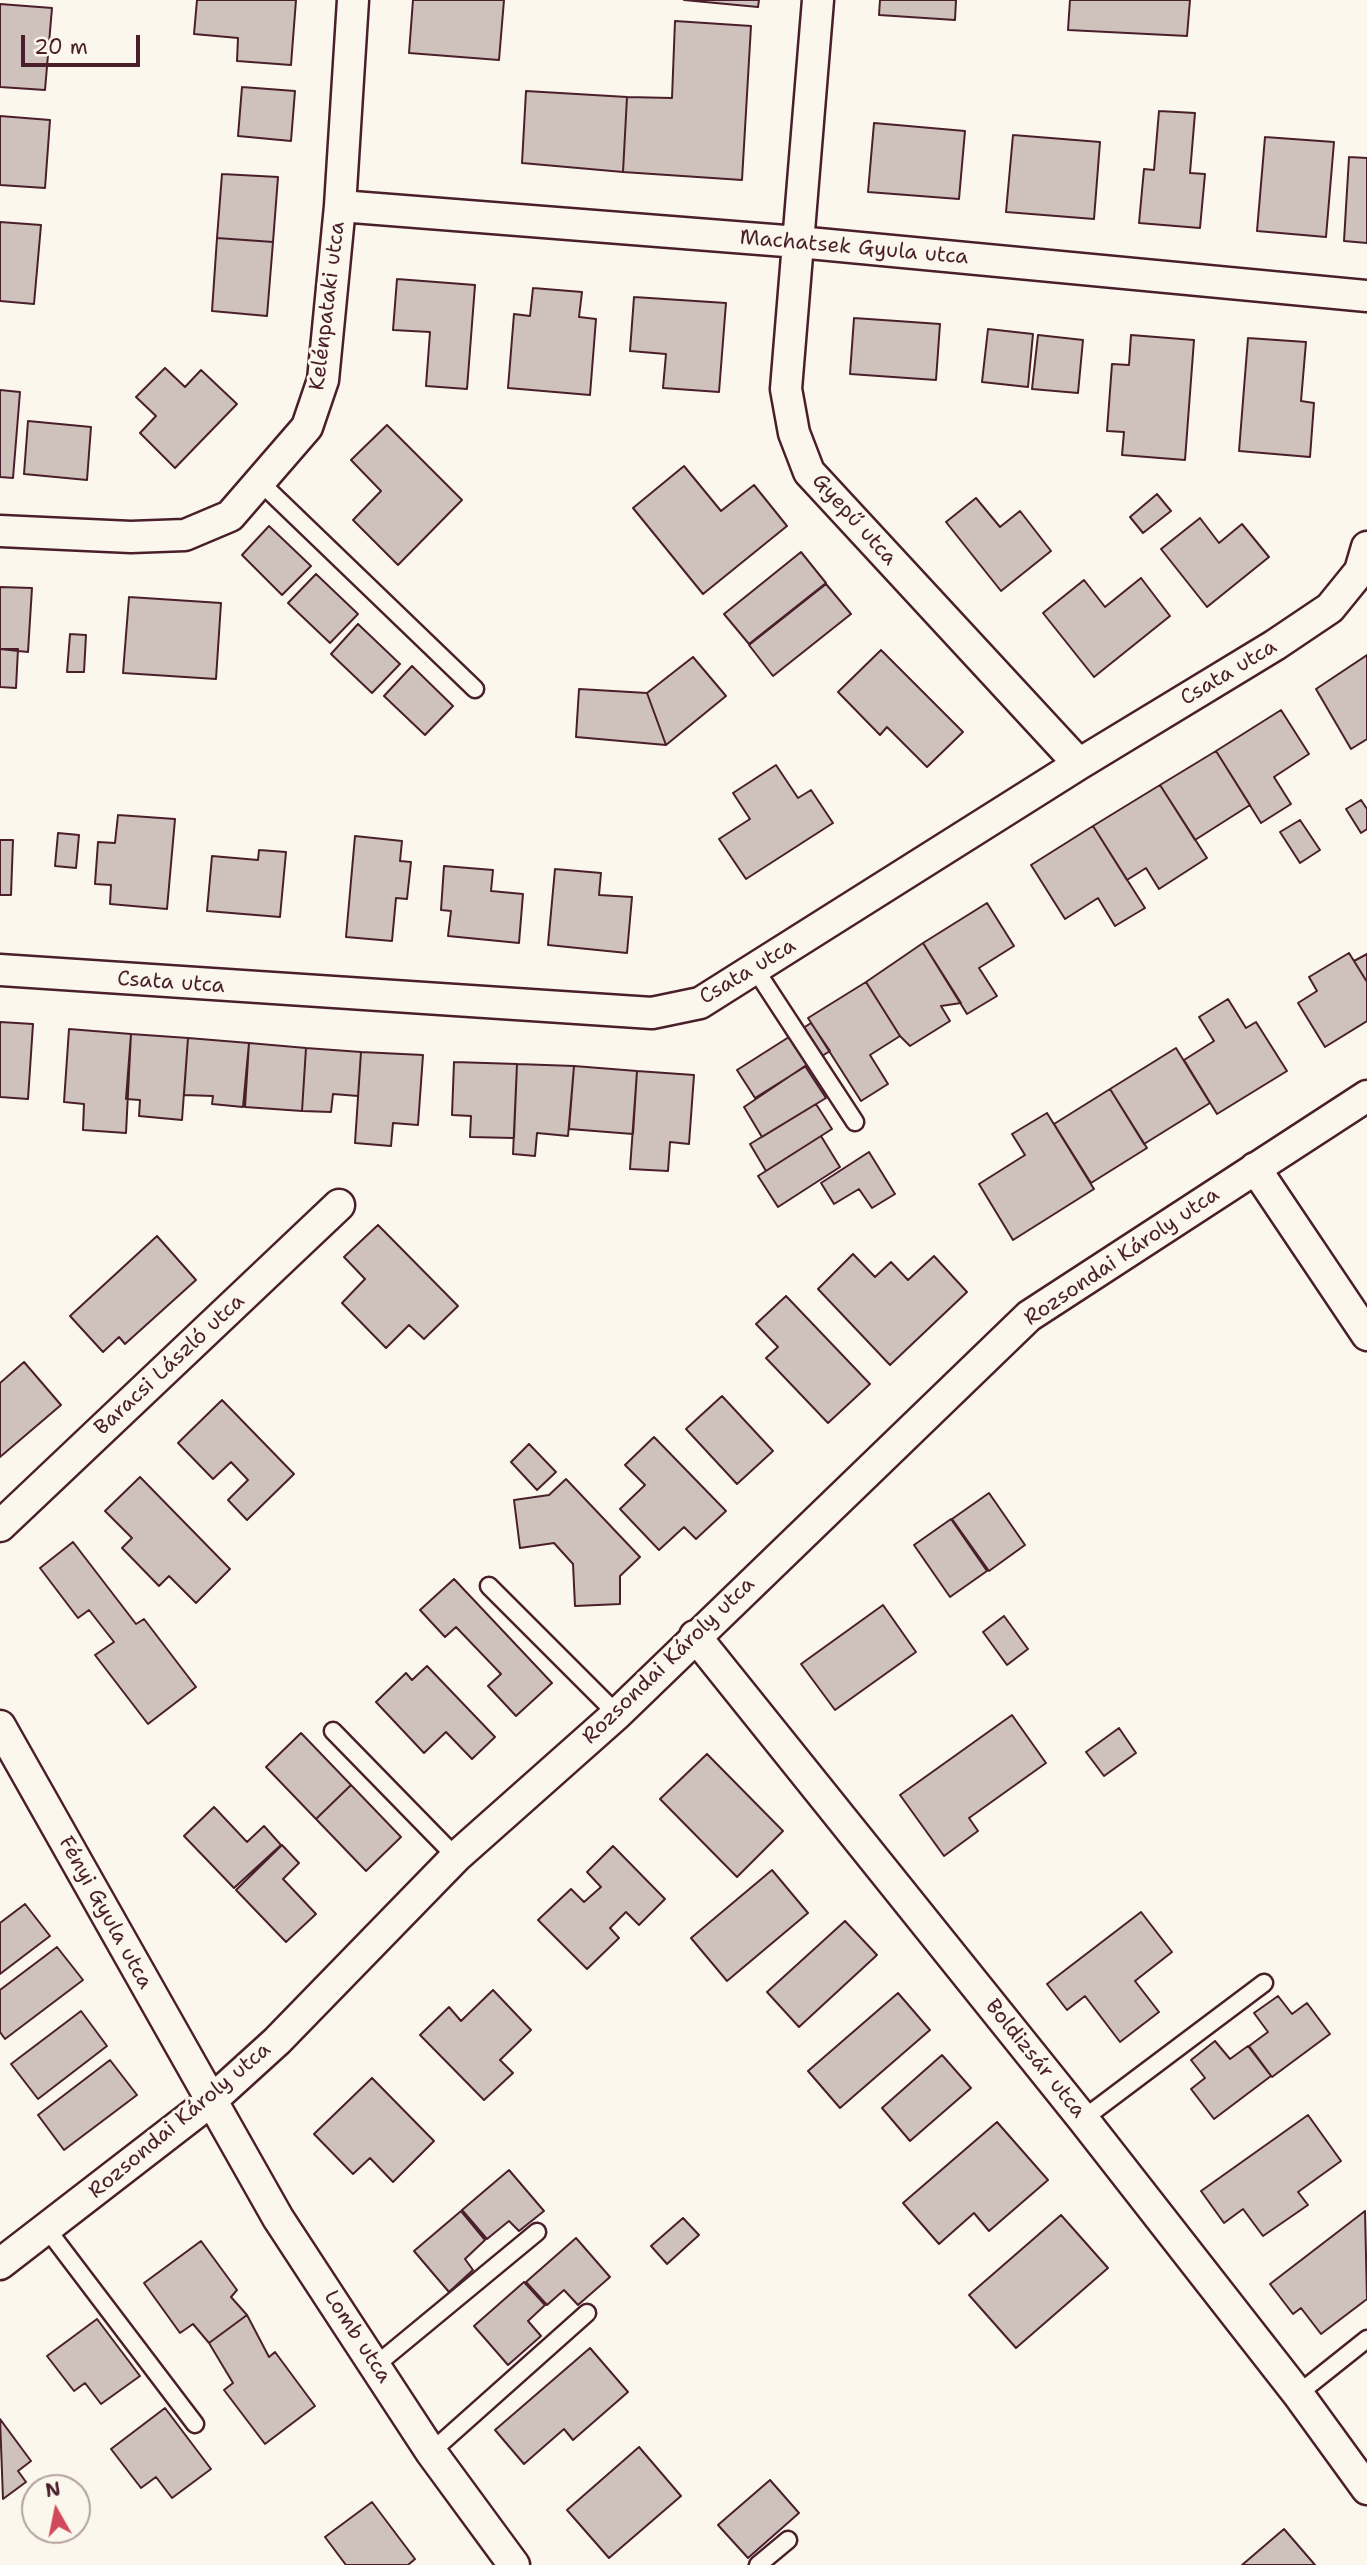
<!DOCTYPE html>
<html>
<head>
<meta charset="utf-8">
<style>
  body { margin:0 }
  #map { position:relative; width:1367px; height:2565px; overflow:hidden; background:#fbf7ec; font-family:"Shantell Sans",sans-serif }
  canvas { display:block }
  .north { position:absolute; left:21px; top:2474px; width:70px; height:70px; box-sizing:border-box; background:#fbf7ec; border:2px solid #b4a19f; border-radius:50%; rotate:351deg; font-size:19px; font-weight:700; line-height:28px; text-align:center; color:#4a1f2b }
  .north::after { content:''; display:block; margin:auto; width:24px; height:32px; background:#d1495b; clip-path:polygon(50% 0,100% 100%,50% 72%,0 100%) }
  .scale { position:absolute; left:21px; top:35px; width:119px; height:32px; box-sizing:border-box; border:4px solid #4a1f2b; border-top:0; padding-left:9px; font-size:21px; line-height:24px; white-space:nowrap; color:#4a1f2b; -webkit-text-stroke:5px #fbf7ec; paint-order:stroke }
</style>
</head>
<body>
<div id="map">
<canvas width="1367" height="2565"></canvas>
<div class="north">N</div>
<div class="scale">20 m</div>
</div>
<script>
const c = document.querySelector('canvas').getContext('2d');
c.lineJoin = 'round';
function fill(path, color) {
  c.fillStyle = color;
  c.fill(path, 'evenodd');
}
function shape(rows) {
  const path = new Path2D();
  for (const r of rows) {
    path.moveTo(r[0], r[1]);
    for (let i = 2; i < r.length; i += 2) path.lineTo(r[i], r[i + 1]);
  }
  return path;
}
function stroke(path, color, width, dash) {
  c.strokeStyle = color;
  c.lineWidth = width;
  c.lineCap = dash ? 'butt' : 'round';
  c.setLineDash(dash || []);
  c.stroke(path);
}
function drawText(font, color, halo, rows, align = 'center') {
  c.font = font + ' "Shantell Sans",sans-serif';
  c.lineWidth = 6;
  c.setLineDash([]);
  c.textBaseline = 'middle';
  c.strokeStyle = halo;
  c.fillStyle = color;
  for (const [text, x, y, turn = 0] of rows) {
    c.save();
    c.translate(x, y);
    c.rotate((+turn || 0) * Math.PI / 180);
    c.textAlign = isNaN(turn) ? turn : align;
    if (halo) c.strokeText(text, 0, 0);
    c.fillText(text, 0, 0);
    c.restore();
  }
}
const building = shape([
  [197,0,296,0,291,65,237,61,238,38,194,34,197,0],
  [413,0,504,0,499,60,409,53,413,0],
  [684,0,759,0,758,7,684,0],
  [880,0,956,0,955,20,879,15,880,0],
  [1070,0,1190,0,1187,36,1068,30,1070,0],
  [0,4,52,8,45,90,0,87,0,4],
  [675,21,751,26,742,180,623,172,627,97,672,98,675,21],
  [242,87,295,91,291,141,238,136,242,87],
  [526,91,627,97,623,172,522,163,526,91],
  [1159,111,1195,113,1190,173,1205,174,1200,228,1139,223,1144,169,1154,170,1159,111],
  [0,116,50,120,45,188,0,185,0,116],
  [874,123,965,131,959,199,868,192,874,123],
  [1013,135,1100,142,1094,219,1006,212,1013,135],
  [1265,137,1334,142,1326,237,1257,231,1265,137],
  [1349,157,1367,158,1367,243,1344,241,1349,157],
  [222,174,278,177,273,242,217,238,222,174],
  [0,222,41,225,34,304,0,301,0,222],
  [217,238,273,242,267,316,212,311,217,238],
  [397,279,475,285,467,389,426,386,430,332,393,330,397,279],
  [533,288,582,292,579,317,596,319,590,395,508,388,514,314,530,316,533,288],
  [634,297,726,303,719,392,663,388,666,354,630,351,634,297],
  [854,318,940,324,936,380,850,374,854,318],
  [988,329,1033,334,1028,387,982,382,988,329],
  [1038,335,1083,340,1078,393,1032,389,1038,335],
  [1131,335,1194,340,1185,460,1122,455,1124,432,1107,431,1112,364,1129,365,1131,335],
  [1248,338,1306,342,1301,401,1314,403,1310,457,1239,451,1248,338],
  [165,368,185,387,201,370,237,404,175,468,140,433,156,416,136,397,165,368],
  [0,390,20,392,13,478,0,477,0,390],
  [28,421,91,427,87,480,24,474,28,421],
  [387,425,462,500,398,565,353,520,381,491,351,460,387,425],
  [684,466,721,511,754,485,787,526,703,594,633,508,684,466],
  [1157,494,1171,511,1143,533,1130,517,1157,494],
  [976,498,1000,527,1020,511,1051,551,1001,591,946,522,976,498],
  [1200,518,1219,543,1242,524,1269,557,1207,607,1161,549,1200,518],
  [269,526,311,566,282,595,242,555,269,526],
  [801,552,826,583,749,644,724,614,801,552],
  [316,574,358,614,330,643,288,603,316,574],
  [1141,578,1170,616,1094,677,1043,613,1084,580,1105,607,1141,578],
  [826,584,851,614,773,676,749,645,826,584],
  [0,587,32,588,28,652,0,649,0,587],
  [129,597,221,603,216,679,123,673,129,597],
  [358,624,400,664,372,693,331,654,358,624],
  [70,634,86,635,84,672,67,672,70,634],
  [0,649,18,649,16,688,0,687,0,649],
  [881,650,963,732,927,767,887,727,880,735,838,692,881,650],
  [1367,655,1367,739,1351,749,1316,689,1367,655],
  [693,657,726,696,666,745,647,693,693,657],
  [412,666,453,706,425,735,384,696,412,666],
  [579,689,647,693,666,745,576,737,579,689],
  [1281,710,1309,754,1274,777,1291,804,1261,823,1216,751,1281,710],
  [1216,751,1250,805,1195,840,1160,785,1216,751],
  [776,765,798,798,811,790,833,823,746,879,719,839,750,819,733,793,776,765],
  [1160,785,1207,858,1159,889,1146,868,1127,880,1093,826,1160,785],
  [1361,800,1367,809,1367,829,1361,833,1346,809,1361,800],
  [118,815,175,819,167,909,110,904,111,885,95,884,98,842,115,843,118,815],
  [1300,820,1320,850,1300,863,1280,832,1300,820],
  [1093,826,1145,908,1115,926,1098,898,1065,919,1031,865,1093,826],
  [58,833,79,835,76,868,55,866,58,833],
  [355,836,402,841,400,861,411,862,407,899,396,898,392,941,346,937,355,836],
  [0,840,13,840,11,895,0,895,0,840],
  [259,850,286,852,280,917,207,911,212,856,258,860,259,850],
  [444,866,493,870,491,891,523,894,519,943,448,936,451,911,441,910,444,866],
  [555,869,601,873,599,895,632,897,627,953,548,945,555,869],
  [987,903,1014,946,979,968,997,996,967,1014,923,943,987,903],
  [923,943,961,1003,941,1006,950,1021,910,1046,900,1036,866,982,923,943],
  [1349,953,1367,982,1367,1021,1325,1047,1298,1003,1317,991,1309,977,1349,953],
  [1367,954,1367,982,1354,961,1367,954],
  [866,982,900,1036,870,1055,888,1084,861,1101,808,1018,866,982],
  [1228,999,1246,1028,1256,1022,1287,1071,1217,1114,1184,1060,1214,1041,1199,1017,1228,999],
  [0,1022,33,1024,28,1099,0,1097,0,1022],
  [811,1023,830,1051,755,1098,737,1070,811,1023],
  [69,1029,131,1034,126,1133,83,1130,84,1104,64,1102,69,1029],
  [131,1034,188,1038,182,1120,139,1116,140,1100,126,1099,131,1034],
  [188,1038,249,1043,243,1107,212,1104,213,1096,184,1095,188,1038],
  [249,1043,306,1048,302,1111,245,1107,249,1043],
  [306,1048,361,1052,358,1096,333,1094,331,1112,302,1111,306,1048],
  [1176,1048,1210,1103,1144,1144,1110,1089,1176,1048],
  [361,1052,423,1055,418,1125,393,1123,391,1146,355,1143,361,1052],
  [454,1062,517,1064,514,1138,470,1137,471,1116,452,1115,454,1062],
  [517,1064,574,1066,568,1136,537,1133,535,1156,513,1154,517,1064],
  [574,1066,637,1071,633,1134,569,1129,574,1066],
  [805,1066,826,1098,762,1137,744,1107,805,1066],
  [637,1071,694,1075,689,1144,670,1142,668,1171,630,1169,637,1071],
  [1110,1089,1147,1148,1091,1183,1054,1124,1110,1089],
  [816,1104,832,1129,766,1171,750,1144,816,1104],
  [1047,1113,1094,1189,1013,1240,979,1184,1025,1155,1012,1134,1047,1113],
  [821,1136,840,1167,778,1207,758,1176,821,1136],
  [869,1152,895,1194,872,1208,859,1189,834,1204,821,1183,869,1152],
  [378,1225,458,1306,424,1339,409,1325,386,1348,342,1303,365,1279,344,1257,378,1225],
  [157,1236,196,1280,125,1344,119,1337,103,1352,70,1316,157,1236],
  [853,1254,875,1277,891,1262,908,1280,934,1256,967,1292,890,1365,818,1289,853,1254],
  [786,1296,870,1384,828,1423,766,1358,778,1347,756,1324,786,1296],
  [24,1362,61,1405,0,1457,0,1383,24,1362],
  [722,1396,773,1451,737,1484,686,1429,722,1396],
  [222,1400,294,1474,247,1520,228,1500,248,1480,231,1462,213,1479,178,1443,222,1400],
  [654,1437,726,1511,696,1539,684,1527,659,1550,620,1509,645,1485,625,1465,654,1437],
  [529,1444,556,1472,537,1490,511,1462,529,1444],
  [140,1477,230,1569,196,1603,169,1576,159,1586,122,1548,132,1538,105,1511,140,1477],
  [566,1479,640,1557,620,1576,620,1604,575,1606,573,1564,554,1543,520,1548,514,1500,549,1495,566,1479],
  [989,1493,1025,1545,989,1571,952,1519,989,1493],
  [951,1519,987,1571,950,1597,914,1545,951,1519],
  [73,1542,136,1624,144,1619,196,1687,148,1724,95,1655,114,1642,89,1610,78,1618,40,1568,73,1542],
  [454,1579,552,1683,516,1716,488,1686,501,1674,456,1627,445,1637,420,1610,454,1579],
  [883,1605,916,1652,835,1710,801,1664,883,1605],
  [1004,1616,1028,1649,1007,1665,983,1632,1004,1616],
  [427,1666,495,1737,472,1759,446,1732,424,1753,376,1702,406,1673,412,1680,427,1666],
  [1012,1715,1046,1763,969,1818,978,1831,944,1856,900,1795,1012,1715],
  [1119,1728,1136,1753,1104,1776,1086,1752,1119,1728],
  [301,1733,351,1785,316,1819,266,1767,301,1733],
  [707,1754,783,1831,737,1877,660,1799,707,1754],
  [351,1785,401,1837,366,1871,316,1819,351,1785],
  [214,1807,247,1842,264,1826,281,1845,234,1888,184,1836,214,1807],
  [282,1845,299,1863,283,1879,316,1914,286,1942,236,1890,282,1845],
  [613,1846,665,1899,639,1925,626,1912,610,1928,619,1938,587,1969,538,1920,571,1889,584,1902,601,1887,587,1872,613,1846],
  [772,1870,808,1913,727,1981,691,1938,772,1870],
  [25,1904,50,1936,0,1974,0,1923,25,1904],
  [1141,1912,1172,1952,1135,1981,1159,2012,1120,2042,1085,1996,1067,2010,1047,1984,1141,1912],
  [845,1921,877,1955,799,2027,767,1992,845,1921],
  [57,1947,83,1980,5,2039,0,2032,0,1990,57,1947],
  [493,1990,531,2030,500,2060,513,2073,484,2100,420,2035,449,2007,461,2021,493,1990],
  [898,1993,930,2030,840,2108,808,2071,898,1993],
  [1278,1996,1292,2014,1307,2003,1330,2034,1272,2077,1249,2046,1268,2032,1254,2013,1278,1996],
  [81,2011,107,2046,38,2099,11,2064,81,2011],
  [1215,2041,1230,2059,1248,2046,1271,2076,1214,2119,1191,2089,1205,2078,1191,2060,1215,2041],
  [942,2055,971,2088,910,2141,882,2108,942,2055],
  [110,2060,137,2095,64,2150,38,2115,110,2060],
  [372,2078,434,2141,393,2182,370,2158,353,2174,314,2134,372,2078],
  [1308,2115,1341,2161,1298,2192,1308,2205,1263,2236,1243,2209,1224,2223,1201,2191,1308,2115],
  [997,2122,1048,2180,989,2231,974,2213,939,2244,903,2203,997,2122],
  [509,2170,544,2211,519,2231,509,2221,487,2239,462,2210,509,2170],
  [461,2211,485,2240,465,2259,473,2270,449,2292,414,2251,461,2211],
  [1365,2211,1367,2299,1321,2334,1301,2308,1293,2314,1270,2284,1365,2211],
  [1061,2215,1108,2268,1016,2348,969,2295,1061,2215],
  [683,2218,699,2235,667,2264,651,2246,683,2218],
  [576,2238,610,2277,578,2305,564,2290,547,2305,526,2282,576,2238],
  [201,2241,237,2290,231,2297,247,2315,209,2343,193,2324,180,2333,144,2283,201,2241],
  [524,2282,545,2305,528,2321,541,2336,508,2365,474,2326,524,2282],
  [247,2315,269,2357,275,2352,315,2406,265,2444,224,2390,233,2383,209,2343,247,2315],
  [97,2319,140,2376,101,2404,85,2383,74,2391,47,2356,97,2319],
  [590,2348,628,2392,573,2440,564,2429,524,2464,495,2430,590,2348],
  [165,2408,211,2469,172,2498,156,2477,141,2488,111,2449,165,2408],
  [0,2419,31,2461,18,2471,26,2482,3,2499,0,2419],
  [639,2447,681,2496,609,2558,567,2510,639,2447],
  [770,2480,799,2513,748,2558,718,2525,770,2480],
  [372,2502,415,2559,408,2565,346,2565,325,2537,372,2502],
  [1284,2529,1315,2565,1242,2565,1284,2529]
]);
fill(building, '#cfc2bc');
stroke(building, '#4a1f2b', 2);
const lane = shape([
  [261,483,475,689],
  [755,969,855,1122],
  [489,1586,617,1714],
  [333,1731,456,1857],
  [1083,2119,1264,1983],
  [47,2229,195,2424],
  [376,2365,537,2232],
  [1298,2394,1367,2339],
  [431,2452,587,2313],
  [758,2565,788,2540]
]);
const street = shape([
  [818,0,786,389,794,433,809,472,1079,764],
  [340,206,798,242,1367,296],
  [0,531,131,537,185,535,230,516,307,427,323,380,340,206,353,0],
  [0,970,652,1013,700,1003,1079,764,1275,645,1330,608,1360,571,1367,547],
  [1255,1168,1367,1335],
  [0,1526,339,1205],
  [695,1636,1083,2119,1298,2394,1367,2489],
  [0,1726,278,2218,431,2452,514,2565],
  [0,2264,211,2101,277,2041,456,1857,617,1714,1029,1316,1367,1096]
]);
stroke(lane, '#4a1f2b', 21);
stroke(street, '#4a1f2b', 35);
stroke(lane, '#fbf7ec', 16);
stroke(street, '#fbf7ec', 30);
drawText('21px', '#4a1f2b', '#fbf7ec', [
  ["Machatsek Gyula utca",854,248,5],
  ["Kelénpataki utca",328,306,-83],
  ["Gyepű utca",854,520,48],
  ["Csata utca",1229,673,-31],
  ["Csata utca",748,972,-31],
  ["Csata utca",171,983,4],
  ["Rozsondai Károly utca",1122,1257,-34],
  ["Baracsi László utca",170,1365,-43],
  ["Rozsondai Károly utca",669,1661,-44],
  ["Fényi Gyula utca",105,1913,61],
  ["Boldizsár utca",1035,2059,51],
  ["Rozsondai Károly utca",180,2121,-40],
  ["Lomb utca",357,2337,57]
]);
</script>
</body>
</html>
